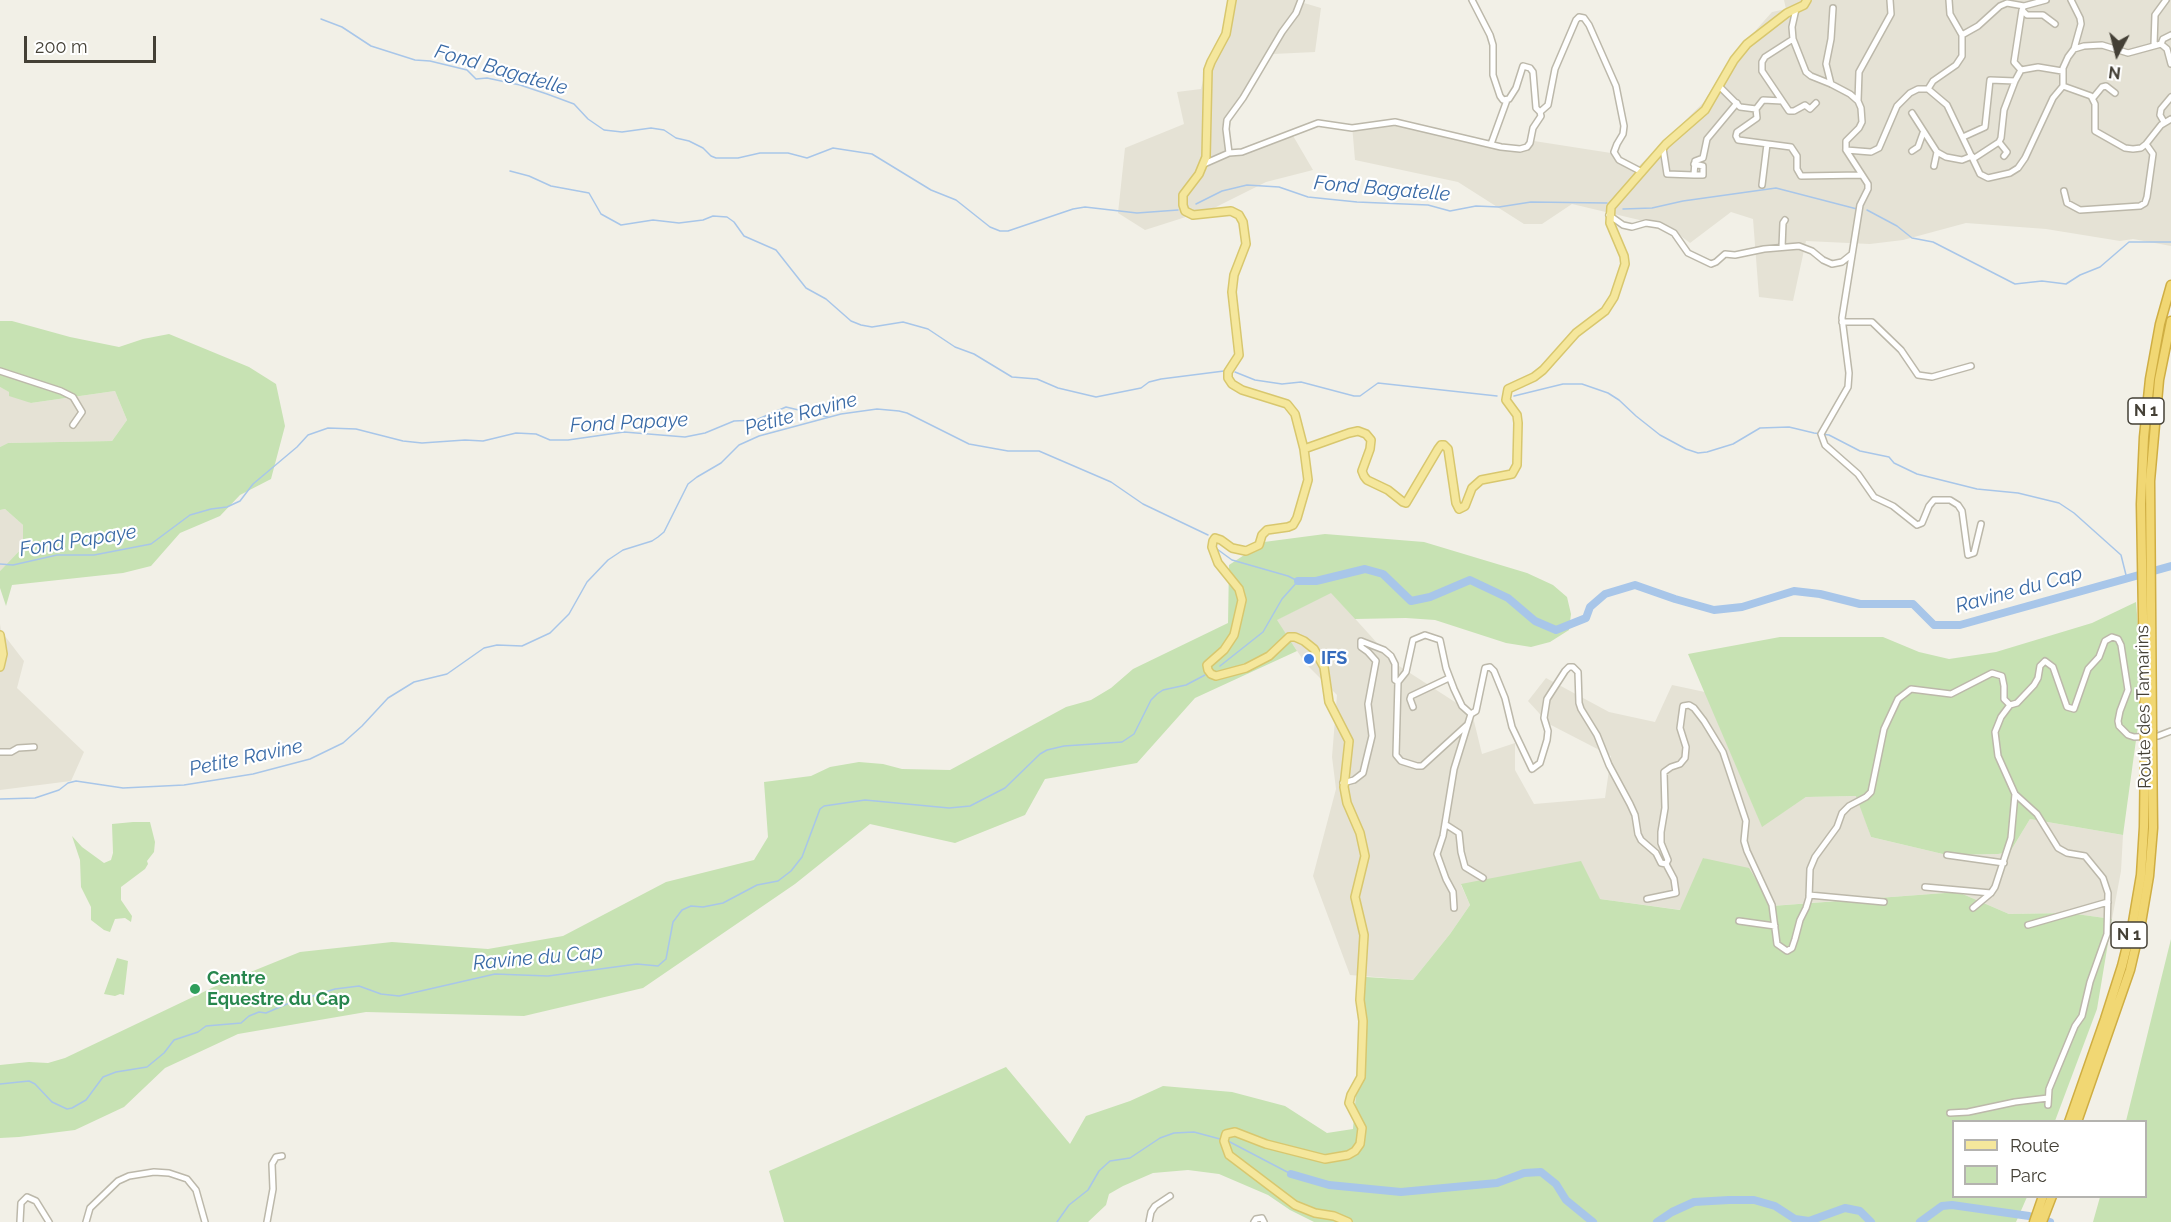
<!DOCTYPE html>
<html>
<head>
<meta charset="utf-8">
<style>
  body { margin:0 }
  #map { position:relative; width:2171px; height:1222px; overflow:hidden; background:#f2f0e7; font-family:Raleway,sans-serif }
  canvas { display:block }
  .legend { position:absolute; left:1952px; top:1120px; width:195px; height:78px; box-sizing:border-box; background:#fff; border:2px solid #b4b3af; margin:0; padding:8px 10px; list-style:none; font-size:18px; color:#444036 }
  .legend li { display:flex; align-items:center; gap:12px; height:30px }
  .legend b { width:30px; border:2px solid #b4b3af }
  .north { position:absolute; left:2087px; top:24px; width:60px; height:60px; -webkit-text-stroke:4px #fff; paint-order:stroke; rotate:187deg; font-size:16px; font-weight:700; line-height:24px; text-align:center; color:#444036 }
  .north::after { content:''; display:block; margin:auto; width:21px; height:27px; background:#444036; clip-path:polygon(50% 0,100% 100%,50% 72%,0 100%) }
  .scale { position:absolute; left:24px; top:36px; width:132px; height:27px; box-sizing:border-box; border:3px solid #444036; border-top:0; padding-left:8px; font-size:18px; line-height:21px; white-space:nowrap; color:#444036; -webkit-text-stroke:4px #fff; paint-order:stroke }
</style>
</head>
<body>
<div id="map">
<canvas width="2171" height="1222"></canvas>
<ul class="legend">
<li><b style="height:8px;background:#f5e79c"></b>Route</li>
<li><b style="height:16px;background:#c7e2b3"></b>Parc</li>
</ul>
<div class="north">N</div>
<div class="scale">200 m</div>
</div>
<script>
const c = document.querySelector('canvas').getContext('2d');
c.lineJoin = 'round';
function fill(path, color) {
  c.fillStyle = color;
  c.fill(path, 'evenodd');
}
function shape(rows) {
  const path = new Path2D();
  for (const r of rows) {
    path.moveTo(r[0], r[1]);
    for (let i = 2; i < r.length; i += 2) path.lineTo(r[i], r[i + 1]);
  }
  return path;
}
function stroke(path, color, width, dash) {
  c.strokeStyle = color;
  c.lineWidth = width;
  c.lineCap = dash ? 'butt' : 'round';
  c.setLineDash(dash || []);
  c.stroke(path);
}
function drawText(font, color, halo, rows, align = 'center') {
  c.font = font + ' Raleway,sans-serif';
  c.lineWidth = 4.5;
  c.setLineDash([]);
  c.textBaseline = 'middle';
  c.strokeStyle = halo;
  c.fillStyle = color;
  for (const [text, x, y, turn = 0] of rows) {
    c.save();
    c.translate(x, y);
    c.rotate((+turn || 0) * Math.PI / 180);
    c.textAlign = isNaN(turn) ? turn : align;
    if (halo) c.strokeText(text, 0, 0);
    c.fillText(text, 0, 0);
    c.restore();
  }
}
fill(shape([
  [1228,0,1304,0,1304,3,1321,8,1315,52,1273,54,1229,124,1232,152,1258,142,1292,134,1313,170,1266,182,1214,208,1145,230,1118,213,1125,148,1184,124,1177,92,1201,89,1208,60,1223,31],
  [1784,0,2171,0,2171,246,2133,239,2120,241,2046,229,1966,223,1903,240,1870,244,1806,241,1793,301,1759,297,1753,219,1731,212,1690,243,1669,227,1572,204,1542,224,1524,224,1458,182,1355,160,1352,125,1397,121,1518,148,1534,141,1611,153,1638,167,1703,103,1732,57,1772,12,1786,9],
  [0,387,31,403,115,391,127,420,112,441,8,443,0,447],
  [5,509,23,525,23,547,0,571,0,510],
  [1331,592,1396,664,1472,713,1482,754,1515,743,1515,770,1534,804,1605,798,1611,756,1549,724,1528,701,1546,678,1609,712,1655,722,1672,685,1705,692,1762,826,1806,797,1857,796,1871,837,1947,855,1998,854,2010,852,2030,819,2123,835,2121,871,2112,919,2069,913,2009,914,1958,892,1771,906,1704,858,1681,910,1600,899,1461,885,1470,905,1450,934,1413,980,1350,975,1313,876,1336,789,1332,757,1337,695,1306,664,1276,620],
  [0,624,1,631,24,661,17,688,84,752,71,781,0,790]
]), '#e5e2d5');
fill(shape([
  [0,321,12,321,70,337,119,347,143,339,169,334,249,367,276,384,285,426,271,479,240,495,220,516,180,533,151,566,123,573,12,585,6,606,0,588,0,571,23,547,23,525,5,509,0,510,0,447,8,443,112,441,127,420,115,391,31,403,9,396,9,392,0,387],
  [1325,534,1424,542,1527,573,1553,585,1567,597,1571,614,1569,630,1550,642,1531,647,1506,643,1435,620,1406,618,1355,619,1331,593,1277,620,1297,651,1195,698,1137,763,1045,779,1025,815,955,843,870,824,795,884,643,988,524,1016,366,1012,238,1034,165,1068,124,1107,75,1130,19,1137,0,1138,0,1065,29,1062,48,1063,65,1058,216,986,300,952,392,942,488,949,563,936,666,882,754,860,768,837,764,782,811,776,830,767,859,762,883,764,902,769,950,770,1066,707,1091,700,1111,688,1133,669,1228,623,1229,565,1264,542],
  [2136,602,2143,689,2123,835,2030,819,2010,852,1998,854,1947,855,1871,837,1856,796,1806,797,1762,827,1688,654,1780,637,1883,637,1919,652,1949,659,1996,652,2092,623],
  [133,822,150,822,155,842,154,852,147,861,148,864,145,869,121,887,121,900,132,916,131,922,125,918,115,919,110,932,104,930,91,920,91,907,81,887,80,860,72,836,82,847,104,863,111,860,113,853,112,824],
  [1703,858,1749,868,1772,906,1958,892,2009,914,2069,913,2112,919,2097,1009,2055,1121,1954,1122,1954,1196,2027,1197,2016,1222,1314,1222,1290,1210,1268,1195,1219,1174,1188,1170,1153,1173,1123,1186,1109,1194,1106,1205,1088,1222,784,1222,769,1171,1006,1067,1070,1144,1086,1116,1130,1101,1163,1086,1232,1092,1285,1106,1327,1133,1353,1129,1366,977,1413,980,1450,934,1470,905,1461,884,1581,861,1600,899,1680,910],
  [2171,939,2171,1222,2093,1222,2100,1197,2146,1196,2146,1122,2126,1121],
  [117,958,128,961,124,995,120,994,115,996,104,994]
]), '#c7e2b3');
stroke(shape([
  [321,19,342,27,371,46,415,60,430,61,467,70,476,79,487,78,520,85,547,94,574,104,588,119,604,130,622,132,651,128,664,130,676,138,689,141,703,148,711,156,716,158,738,158,760,153,788,153,807,158,833,148,872,154,931,190,956,200,990,227,1000,231,1008,231,1073,209,1085,207,1137,213,1178,210],
  [510,171,529,176,551,186,589,193,601,214,621,225,653,220,679,223,703,220,713,216,727,217,734,222,744,236,776,250,806,288,826,299,851,321,861,325,872,327,903,322,928,329,955,347,974,354,1012,377,1037,379,1058,388,1096,397,1141,388,1149,382,1161,379,1224,371],
  [1196,204,1222,191,1247,185,1279,187,1308,197,1357,202,1428,205,1450,211,1476,206,1499,207,1531,202,1607,203],
  [1623,209,1652,208,1683,201,1776,188,1857,209],
  [1867,210,1897,226,1912,238,1933,242,2015,284,2042,281,2066,284,2080,275,2100,267,2129,242,2171,242],
  [1235,372,1255,380,1282,384,1301,382,1354,396,1360,396,1378,383,1497,396],
  [1514,396,1563,384,1582,384,1608,393,1619,400,1636,416,1660,435,1686,449,1698,453,1707,452,1733,444,1760,428,1789,427,1814,433,1829,435,1860,451,1889,457,1894,463,1917,474,1977,489,2018,493,2059,503,2074,513,2121,555,2127,579],
  [1217,549,1232,560,1288,576,1298,581,1282,599,1263,632,1220,666],
  [0,564,13,565,57,555,94,555,151,544,190,515,211,509,227,507,240,501,253,484,297,447,308,435,328,428,356,429,403,441,422,443,465,440,483,441,516,433,536,434,550,440,568,440,624,432,685,437,705,433,734,421,756,420,786,407,828,417],
  [0,799,35,798,59,790,68,783,76,781,123,788,184,785,253,774,310,759,343,743,362,726,388,698,414,682,447,674,484,648,497,645,522,646,550,633,569,614,587,582,608,560,623,550,652,541,658,537,664,532,688,484,697,477,721,463,739,445,759,436,841,414,877,409,899,411,907,413,969,444,1008,451,1039,451,1111,482,1143,504,1208,535],
  [0,1084,29,1081,35,1084,52,1102,67,1109,72,1108,86,1100,103,1077,116,1072,147,1067,164,1053,174,1040,198,1032,206,1026,241,1023,249,1016,259,1012,266,1013,287,1004,335,989,359,986,381,994,399,996,495,974,548,976,637,964,658,966,666,959,673,922,682,910,691,906,703,907,723,903,757,885,778,881,791,871,802,857,820,809,824,806,865,800,949,808,970,806,1005,788,1040,754,1047,750,1064,746,1122,742,1134,734,1151,700,1157,694,1163,690,1186,685,1205,675],
  [1228,1141,1291,1174],
  [1057,1222,1069,1205,1088,1190,1099,1171,1110,1161,1130,1158,1160,1138,1174,1133,1194,1132,1220,1139]
]), '#a8c6e9', 1.5);
stroke(shape([
  [1298,581,1316,581,1365,569,1383,574,1411,601,1430,597,1470,580,1508,598,1535,621,1556,630,1586,618,1590,607,1605,594,1635,585,1675,599,1714,610,1742,607,1794,591,1820,594,1860,604,1913,604,1934,625,1960,625,2171,566],
  [1291,1174,1329,1185,1401,1192,1497,1183,1524,1173,1541,1172,1556,1184,1566,1200,1593,1222],
  [1657,1222,1672,1212,1694,1202,1729,1200,1754,1200,1775,1206,1795,1219,1809,1221,1845,1208,1860,1211,1871,1222],
  [1920,1222,1942,1206,1952,1205,2029,1216,2050,1222]
]), '#a8c6e9', 8);
const minor = shape([
  [1472,0,1490,35,1493,45,1493,75,1500,96,1503,100,1509,99,1516,88,1523,66,1530,68,1533,72,1536,108,1540,112,1548,105,1555,69,1576,20,1579,17,1584,18,1589,25,1616,86,1624,126,1623,134,1617,144,1614,152,1619,160,1642,172],
  [2071,0,2080,18,2081,24,2074,49],
  [2024,6,2046,0],
  [2023,8,2022,10,2027,15,2043,15,2055,24],
  [1796,9,1792,27,1793,39,1806,72,1811,76,1831,84,1850,94,1858,101,1861,108,1862,122,1859,128,1846,141,1846,150,1871,152,1879,148,1897,106,1910,93,1918,89,1928,89,1947,105,1980,174,1988,178,2010,173,2018,168,2025,158,2053,98,2063,86,2091,96,2095,104,2095,131,2125,148,2133,149,2141,148,2146,144,2161,125,2171,119],
  [1962,35,1978,26,2000,6,2007,3,2024,6],
  [1793,39,1765,57,1762,62,1762,71,1789,111,1794,111,1805,105,1810,109,1816,103],
  [2161,44,2163,39,2171,35],
  [2154,45,2155,15,2166,0],
  [2021,70,2014,62,2022,10],
  [1831,84,1826,64,1831,39,1833,8],
  [1719,86,1740,107,1756,109,1757,118,1737,132,1736,136,1738,140,1791,147,1797,156,1797,169,1801,176,1862,175],
  [2063,86,2063,68,2068,57,2074,49,2084,46,2102,45,2128,53,2161,44,2167,49,2171,64],
  [1928,89,1933,81,1956,65,1962,56,1962,35,1950,14,1949,0],
  [2093,98,2102,87,2106,86,2115,93],
  [1858,101,1859,72,1891,14,1890,0],
  [1756,109,1763,100,1782,101],
  [1912,113,1937,152,1946,157,1962,160,1972,156],
  [2164,122,2160,115,2161,109,2171,97],
  [1963,137,1985,127,1990,80,2015,81],
  [1999,142,2007,152,2004,156],
  [1491,144,1507,100],
  [1663,148,1667,174,1694,175,1695,161,1703,158,1707,139,1737,103],
  [1846,150,1868,184,1868,189,1860,205,1842,318,1849,373,1848,387,1821,434,1825,445,1858,474,1874,497,1893,506,1917,525,1922,523,1929,506,1934,500,1950,500,1958,505,1962,511,1968,555,1974,553,1981,524],
  [1912,151,1918,147,1923,133],
  [1229,153,1226,129,1227,120,1243,98,1282,32,1296,13,1301,0],
  [1973,159,1999,142,2001,138,2004,110,2015,81,2021,70,2038,67,2062,71],
  [1204,164,1229,153,1242,152,1318,123,1352,128,1395,122,1501,147,1520,149,1527,147,1530,143,1533,128,1541,116,1540,112],
  [1934,166,1937,152],
  [1694,175,1703,175,1703,166,1694,164],
  [1762,185,1767,144],
  [2064,191,2067,203,2080,210,2140,206,2145,203,2147,197,2153,154,2146,144],
  [1609,215,1623,225,1632,227,1646,223,1659,225,1674,233,1688,253,1711,264,1716,262,1725,254,1735,255,1764,249,1799,246,1812,251,1823,260,1832,264,1842,262,1852,254],
  [1782,247,1783,223,1785,220],
  [1842,322,1872,322,1901,350,1918,375,1932,377,1971,366],
  [0,371,61,391,73,397,82,412,73,425],
  [1398,682,1396,755,1401,761,1417,766,1422,766,1467,725],
  [1413,707,1410,699,1411,696,1449,678],
  [0,752,11,752,18,748,34,747],
  [1343,783,1354,780,1363,773,1372,736,1368,704,1376,661,1368,652,1361,647,1361,641,1384,650,1391,656,1395,664,1395,680,1398,682,1406,672,1413,640,1425,635,1440,640,1446,668,1454,689,1462,706,1471,714,1476,711,1485,668,1490,667,1494,671,1505,698,1512,727,1532,769,1540,763,1547,740,1548,731,1544,718,1547,699,1565,671,1569,667,1573,667,1578,672,1579,703,1581,709,1597,735,1609,765,1630,804,1635,815,1638,834,1641,840,1656,853,1661,863,1666,864,1668,860,1661,843,1661,832,1665,808,1664,772,1671,767,1680,764,1685,758,1686,747,1680,728,1683,706,1689,705,1694,708,1704,721,1723,752,1746,821,1744,841,1747,851,1772,905,1777,944,1787,951,1792,948,1795,939,1800,920,1806,908,1809,898,1810,869,1815,857,1837,827,1842,813,1849,806,1866,797,1871,792,1884,729,1898,699,1911,689,1951,694,1992,673,2002,676,2004,686,2004,699,2010,705],
  [1445,824,1459,833,1461,852,1465,867,1483,878],
  [1947,855,2004,863],
  [1925,887,1991,893],
  [1809,895,1884,902],
  [1647,899,1676,893,1674,879,1666,864],
  [1454,908,1453,892,1446,879,1437,854,1443,836,1454,769,1471,714],
  [1973,908,1991,893,1995,887,2011,838,2015,794],
  [1739,921,1775,926],
  [2028,925,2108,902],
  [2048,1105,2049,1089,2075,1026,2082,1016,2090,982,2107,934,2108,893,2103,878,2085,856,2067,853,2058,848,2037,814,2015,794,1998,756,1995,732,2001,717,2010,705,2017,703,2034,685,2038,678,2040,666,2045,661,2053,667,2067,707,2074,709,2088,669,2099,657,2105,641,2112,637,2118,639,2121,645,2128,690,2120,711,2118,721,2119,726,2128,735,2134,737,2158,736,2171,731],
  [1950,1113,1968,1112,2015,1102,2048,1098],
  [20,1222,21,1203,27,1197,36,1201,49,1222],
  [86,1222,90,1208,118,1181,129,1176,154,1172,169,1173,187,1179,196,1190,205,1222],
  [267,1222,273,1189,272,1164,276,1157,282,1156],
  [1149,1222,1151,1212,1155,1206,1170,1196],
  [1254,1222,1256,1219,1262,1218,1264,1222]
]);
const major = shape([
  [1232,0,1226,34,1211,62,1208,70,1206,157,1199,174,1183,195,1183,205,1185,211,1193,215,1231,211,1239,215,1243,222,1246,244,1234,275,1232,292,1239,355,1228,372,1228,378,1232,384,1242,390,1287,404,1295,414,1304,449,1308,480,1297,518,1293,525,1288,527,1267,530,1262,535,1259,545,1246,551,1232,548,1221,540,1215,538,1213,541,1212,547,1218,563,1239,589,1242,600,1234,635,1224,650,1207,665,1208,670,1211,674,1216,676,1246,668,1269,656,1289,637,1295,637,1304,641,1314,649,1324,667,1329,702,1349,741,1344,787,1347,803,1360,833,1365,856,1355,897,1364,935,1360,1000,1363,1021,1361,1077,1351,1095,1349,1103,1362,1128,1360,1144,1355,1151,1348,1155,1325,1159,1266,1144,1235,1132,1226,1134,1224,1141,1229,1155,1295,1205,1315,1213,1334,1216,1348,1222],
  [1304,449,1349,433,1358,431,1366,434,1371,440,1370,449,1362,471,1364,476,1367,480,1388,490,1403,502,1406,503,1438,449,1441,445,1444,445,1448,449,1456,503,1459,509,1465,506,1472,488,1481,480,1512,474,1517,465,1518,423,1517,415,1506,400,1508,389,1534,377,1543,370,1576,333,1605,311,1614,297,1625,264,1624,256,1610,223,1611,207,1666,144,1705,110,1734,60,1747,44,1787,13,1804,5,1807,0],
  [0,635,3,654,0,667]
]);
const highway = shape([
  [2145,729,2141,504,2144,437,2150,379,2160,324,2171,285],
  [2152,730,2150,481,2159,380,2171,321],
  [2069,1122,2105,1019,2122,966,2133,922,2141,875,2144,827,2145,740],
  [2077,1122,2130,970,2141,923,2149,876,2153,828,2152,740],
  [2034,1222,2043,1196],
  [2042,1222,2052,1196]
]);
stroke(minor, '#bcb8aa', 8);
stroke(major, '#d8c76e', 10);
stroke(highway, '#cfae43', 11);
stroke(minor, '#fff', 5);
stroke(major, '#f5e79c', 7);
stroke(highway, '#f1d773', 8);
const highwayBridge = shape([
  [2145,729,2145,740],
  [2152,730,2152,740]
]);
stroke(highwayBridge, '#cfae43', 11, []);
stroke(highwayBridge, '#f1d773', 8);
for (const [x, y, r, color] of [
  [1309,659,6,"#3f7fe0"],
  [195,989,6,"#2e9e5b"]
]) {
  const dot = new Path2D();
  dot.arc(x, y, r, 0, 2 * Math.PI);
  c.fillStyle = color;
  c.fill(dot);
  stroke(dot, '#fff', 2);
}
for (const [x, y, w] of [
  [2146,411,36],
  [2129,935,36]
]) {
  const box = new Path2D();
  box.roundRect(x - w / 2, y - 13, w, 26, 4.5);
  c.fillStyle = '#fff';
  c.fill(box);
  stroke(box, '#444036', 1.5);
}
drawText('bold 16px', '#444036', null, [
  ["N 1",2146,411],
  ["N 1",2129,935]
]);
drawText('bold 18px', '#366cbe', '#fff', [
  ["IFS",1321,659]
], 'left');
drawText('18px', '#444036', '#fff', [
  ["Route des Tamarins",2144,707,-91]
]);
drawText('bold 18px', '#27864d', '#fff', [
  ["Centre",207,979],
  ["Equestre du Cap",207,1000]
], 'left');
drawText('italic 20px', '#396aa6', '#fff', [
  ["Fond Bagatelle",501,70,16],
  ["Fond Bagatelle",1382,189,5],
  ["Petite Ravine",801,414,-15],
  ["Fond Papaye",629,423,-3],
  ["Fond Papaye",78,541,-9],
  ["Ravine du Cap",2019,590,-15],
  ["Petite Ravine",246,758,-12],
  ["Ravine du Cap",538,958,-5]
]);
</script>
</body>
</html>
